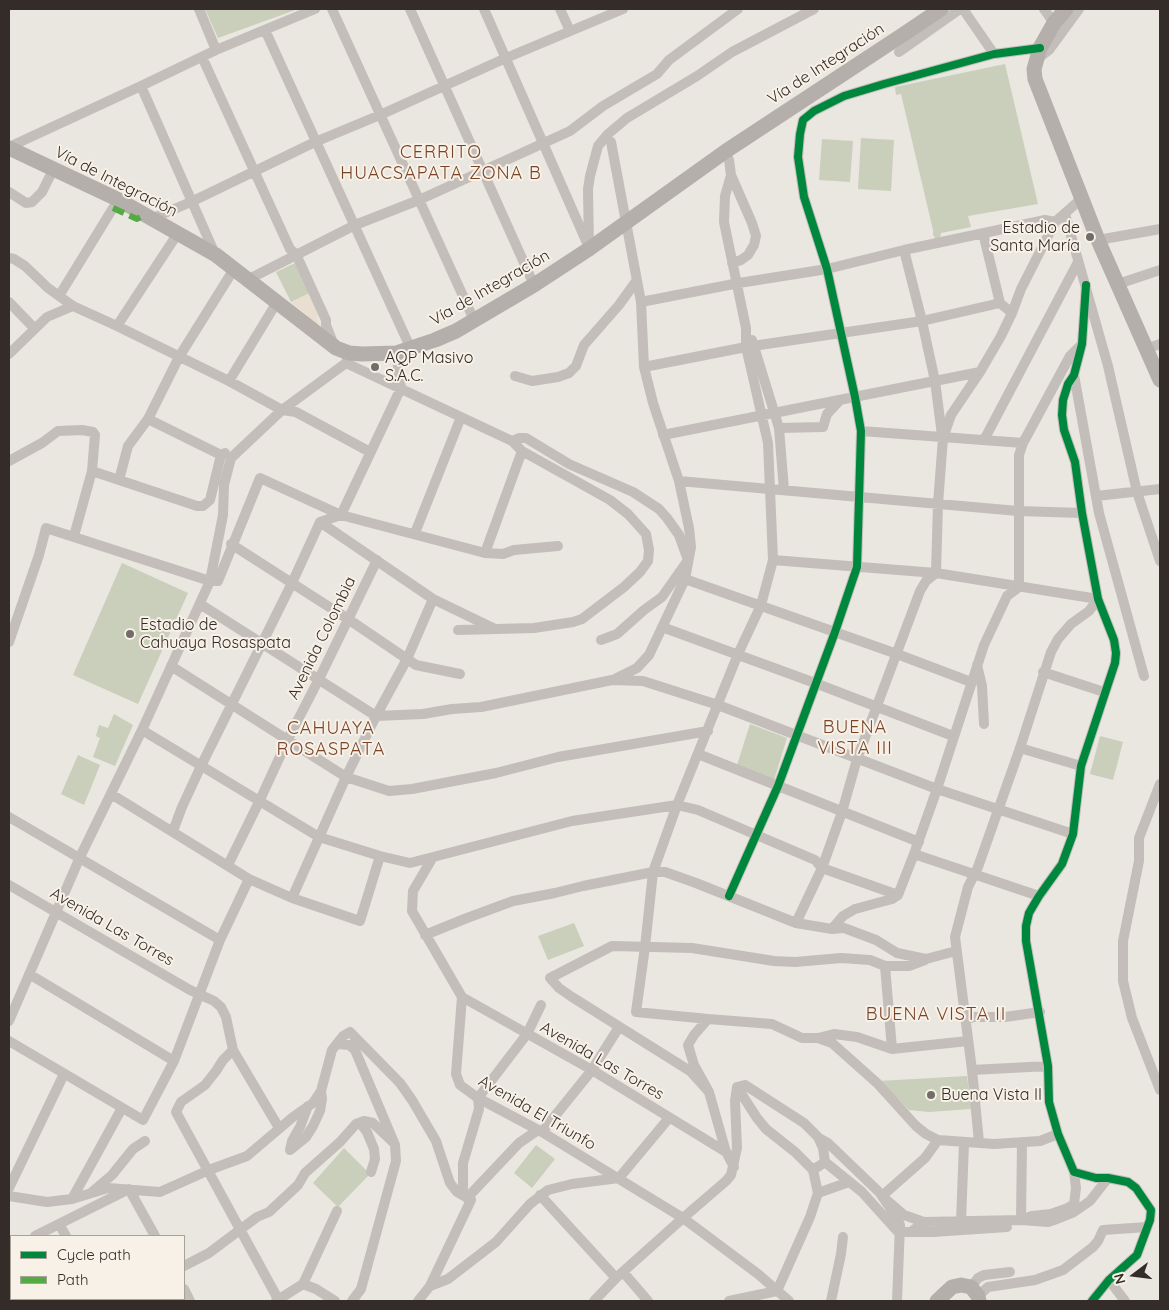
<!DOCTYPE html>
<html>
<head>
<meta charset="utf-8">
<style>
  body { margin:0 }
  #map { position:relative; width:1169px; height:1310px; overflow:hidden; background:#eae6e0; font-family:Quicksand,sans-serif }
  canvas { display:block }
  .frame { position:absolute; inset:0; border:10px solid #332c28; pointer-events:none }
  .legend { position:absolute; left:10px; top:1235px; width:175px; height:65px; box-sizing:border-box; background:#f7f1e7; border:1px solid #a9a29b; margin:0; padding:6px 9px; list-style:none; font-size:15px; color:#332c28 }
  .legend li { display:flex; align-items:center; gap:10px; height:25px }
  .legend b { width:25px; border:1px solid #a9a29b }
  .north { position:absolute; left:1109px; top:1250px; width:50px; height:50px; -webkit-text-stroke:4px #f7f1e7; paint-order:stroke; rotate:255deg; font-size:14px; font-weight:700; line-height:20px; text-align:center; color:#332c28 }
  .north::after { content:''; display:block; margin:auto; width:18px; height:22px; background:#332c28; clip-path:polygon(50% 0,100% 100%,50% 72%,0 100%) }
</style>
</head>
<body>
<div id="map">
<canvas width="1169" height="1310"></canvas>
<div class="frame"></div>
<ul class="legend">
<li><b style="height:6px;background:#00873e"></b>Cycle path</li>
<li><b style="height:6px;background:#54ab44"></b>Path</li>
</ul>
<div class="north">N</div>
</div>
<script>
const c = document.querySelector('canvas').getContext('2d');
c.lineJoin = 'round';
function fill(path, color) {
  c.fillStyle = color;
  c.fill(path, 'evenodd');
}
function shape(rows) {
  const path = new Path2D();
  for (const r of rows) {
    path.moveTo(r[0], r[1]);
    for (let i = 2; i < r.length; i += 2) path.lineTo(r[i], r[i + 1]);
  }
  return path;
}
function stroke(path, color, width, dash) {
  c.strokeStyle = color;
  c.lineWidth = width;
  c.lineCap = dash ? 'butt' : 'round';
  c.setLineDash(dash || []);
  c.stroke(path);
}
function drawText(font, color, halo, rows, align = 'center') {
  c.font = font + ' Quicksand,sans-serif';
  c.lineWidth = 4;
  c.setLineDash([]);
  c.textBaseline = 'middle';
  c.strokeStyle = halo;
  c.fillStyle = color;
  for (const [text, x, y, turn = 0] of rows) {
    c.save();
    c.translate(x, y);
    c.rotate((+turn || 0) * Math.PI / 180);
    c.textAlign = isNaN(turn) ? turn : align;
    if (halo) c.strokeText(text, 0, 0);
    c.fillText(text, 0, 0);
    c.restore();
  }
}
fill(shape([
  [205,9,298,9,218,38],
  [1005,64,1038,204,968,216,971,227,941,233,940,238,936,239,933,235,933,230,901,94,896,95,895,87],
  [861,138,894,140,891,191,858,189],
  [822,139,853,141,850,182,819,180],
  [295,263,310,293,291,302,276,272],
  [122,563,188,593,138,704,73,675],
  [114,714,133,725,115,766,93,757,100,738,96,736,99,725,108,728],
  [750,724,787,738,774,780,737,765],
  [1100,736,1123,742,1113,780,1090,774],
  [78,755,100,765,84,805,61,794],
  [574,923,584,946,548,960,538,936],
  [967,1076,971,1109,929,1112,909,1110,879,1081],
  [536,1145,555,1159,532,1188,514,1173],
  [344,1148,370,1174,338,1207,313,1183]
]), '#cacfbb');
fill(shape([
  [310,293,320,315,316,319,320,323,317,325,307,316,307,315,291,302]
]), '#e8dfd1');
stroke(shape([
  [199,9,216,50],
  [332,9,474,320],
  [410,9,534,285],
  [484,9,587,243],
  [560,9,570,31],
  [963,9,994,54],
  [1044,9,1054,23],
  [265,30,411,349],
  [899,52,960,9],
  [202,57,290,249,296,254,326,320,326,325,334,345],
  [1037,59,1049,50,1079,9],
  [141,86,215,254],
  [611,142,641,302,644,367,653,403,679,481,689,528,691,547,685,579,649,655,637,668,613,680],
  [9,147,141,86,216,50,315,9],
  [731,175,752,223,756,236,754,245,748,255,741,260,732,263],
  [9,192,26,203,32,202,42,192,54,168],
  [1065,214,1108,366,1137,492,1160,561],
  [151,219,193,201,315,142,380,115,506,58,623,9],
  [983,233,1000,303],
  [1098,240,1160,229],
  [589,249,588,189,590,176,598,146,608,134,627,118,697,76,732,52,814,9],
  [904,250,922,321,935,381,942,435],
  [9,258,14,259,25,266,48,288,73,306,117,326,229,381,282,410,296,412,370,452],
  [247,280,355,225,419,200,570,131,603,106,657,74,669,60,738,9],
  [1118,284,1160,270],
  [1086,285,1082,344,1074,375,1068,384,1063,400,1062,415,1064,430,1075,462,1082,513,1098,599,1114,640,1116,653,1115,663,1081,766,1073,834,1062,864,1039,896,1029,913,1026,926,1026,941,1048,1066,1049,1102,1058,1134,1074,1172,1096,1178,1108,1178,1128,1182,1136,1188,1151,1210,1150,1220,1137,1255,1109,1280,1092,1301],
  [59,296,113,208],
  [9,302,34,328],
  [641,302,739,283,827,269,904,250,1045,220,1055,222],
  [117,326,178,233],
  [752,340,779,428,784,490],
  [1146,349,1160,344],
  [9,354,47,317,73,306],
  [346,363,512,441,522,451,610,500,628,514,646,534,649,550,648,561,640,572,624,587,582,619,573,622,534,628,458,630],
  [644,367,746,347,922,321,1000,303,1012,313],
  [1074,375,1099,513,1144,676],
  [515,376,532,381,558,377,569,373,576,366,584,345,619,305,637,280],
  [229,381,277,302],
  [148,419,221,455,225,453],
  [779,428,823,427,827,414,840,400],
  [861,431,1023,443],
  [663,435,980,372],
  [984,440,1078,262],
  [512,441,519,438,526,438,569,464,633,492,659,509,667,518,679,535,688,560,662,597,644,610,617,634,601,640],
  [9,461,42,443,58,431,82,430,93,432,95,435,92,471,74,536],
  [92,471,197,506,203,506,210,500,221,455],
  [119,480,128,446,148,419,179,357,234,269],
  [679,481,1018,511,1082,513],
  [1096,496,1160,489],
  [320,522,433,599,493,628],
  [415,533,461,417],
  [231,544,348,619,416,665,460,674],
  [485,553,522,451],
  [773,560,936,573,1098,599,1089,611,1071,624,1058,639,1051,652,1020,748,978,867,968,887,955,937,972,1070,979,1142],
  [685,579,897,654,971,682],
  [200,604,376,716,423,714,452,709,481,707,612,680,643,681,718,705,937,789,1073,834],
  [662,627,815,683,953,736],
  [9,642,39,555,46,528,210,581,218,581,260,478,341,515,485,553,503,554,514,550,558,546],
  [977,665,982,686,984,724],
  [171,666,346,777,389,791,412,789,496,773,558,757,708,731],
  [1043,672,1104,692],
  [142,730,319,837,380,856,410,863,572,821,677,805,698,810,815,860,822,868,898,895],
  [1020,748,1081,766],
  [698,754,919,842],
  [1160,784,1139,838,1139,861,1123,941,1123,981,1132,1018,1160,1090],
  [111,794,249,879,292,898,360,921,380,856],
  [9,817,220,940],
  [173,831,182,807,201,766,292,583,320,522,341,515,401,388,396,353],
  [914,854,1039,896],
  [433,857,413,891,412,911,462,997,456,1074,460,1085,478,1098,542,1132,683,1218,758,1274,789,1301],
  [228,865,259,802,288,739,319,679,377,560],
  [9,885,190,990,214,1001,221,1007,226,1017,233,1050,279,1128],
  [729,896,778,786,835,632,857,567,861,431,855,397,827,269,804,197,798,157,800,134,803,120,814,111,844,96,884,84,994,54,1040,48],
  [292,898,346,777,376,716,407,659,433,599],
  [796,923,822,868,842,812,857,759,920,591,926,581,936,573,938,504,943,438,951,415,980,372,1001,336,1012,313,1021,289,1055,222,1081,199],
  [425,935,467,918,513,901,555,893,583,886,653,872,665,872,696,883,796,923,832,929],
  [956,951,926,959,897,953,876,940,844,928,832,929,843,916,855,909,892,899,898,895,914,854,937,789,984,645,1007,596,1019,587,1019,455,1023,443,1070,356,1081,345],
  [885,966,892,1049],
  [29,974,174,1061],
  [462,997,592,1070,726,1152],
  [708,1019,636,1012,645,947,653,872,677,805,738,654,761,605,773,560,768,443,746,347,746,328,724,222,725,196,731,175,729,160,725,152],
  [965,1020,973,1017,1005,1017,1040,1012],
  [9,1021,80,857,142,730,210,581,223,515,224,485,231,458,282,410,346,363,349,353],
  [818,1038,834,1034,857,1037,892,1049,968,1041],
  [9,1041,143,1120,174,1061,220,940,249,879],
  [337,1044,349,1045,355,1050,395,1145,396,1161,361,1289,352,1301],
  [233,1050,223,1060,216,1071,205,1085,181,1102,176,1112,278,1299],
  [972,1070,1048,1066],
  [737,1087,745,1085,804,1123,818,1137,823,1148,825,1162,862,1192,898,1232,911,1232,924,1222,1021,1220,1048,1222,1054,1220,1074,1212,1090,1201,1108,1178],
  [737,1087,757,1118,766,1129,795,1152,813,1170],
  [709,1092,690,1071,572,997,559,988,550,978,612,946,692,948,774,961,795,962,841,958,870,960,885,966,909,966,925,960],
  [360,1123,367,1132,374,1149,375,1159,371,1172],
  [542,1132,592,1070,619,1027],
  [819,1138,828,1143,880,1193,896,1217,900,1225,897,1301],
  [1022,1142,1021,1220,1032,1216,1051,1214,1068,1208,1074,1204,1076,1188,1074,1172],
  [290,1150,306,1137,313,1126,320,1111,322,1099,321,1091],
  [290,1150,292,1141,300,1127,308,1106],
  [734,1167,726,1152,709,1092,694,1065,688,1045,694,1035,708,1019,772,1024,802,1038,818,1038,832,1043,877,1083,916,1126,926,1134,938,1140,994,1144,1040,1141,1058,1134],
  [9,1188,64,1074],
  [92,1192,112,1175,133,1149,145,1141],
  [818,1193,849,1182],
  [463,1195,463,1163,479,1109,478,1098,527,1034,541,1005],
  [540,1195,616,1278],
  [9,1196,47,1202,72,1199,108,1188,160,1192,209,1170,247,1156,293,1117,313,1103,321,1091,332,1050,343,1036,350,1032,400,1083,412,1100,436,1141,450,1183,457,1192,471,1200,430,1286,418,1301],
  [467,1198,519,1143,538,1130],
  [72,1199,122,1108],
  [924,1222,904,1215,882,1196,925,1158,938,1140],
  [961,1222,964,1143],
  [59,1224,66,1236],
  [911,1232,933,1232,1007,1227],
  [35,1236,129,1189,155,1236],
  [9,1250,11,1249],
  [184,1266,209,1253,257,1217,269,1212,298,1185,305,1173,340,1142,356,1124,364,1121,373,1123,393,1142],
  [623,1272,648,1301],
  [1109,1280,1125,1301],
  [303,1284,316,1289,335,1301],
  [430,1286,448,1279,496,1242,530,1204,548,1190,572,1184,619,1178,669,1118],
  [971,1287,978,1278,984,1275,1010,1272],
  [184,1289,190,1301],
  [777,1291,810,1217,818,1193,813,1170,825,1162],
  [9,1296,12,1301],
  [978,1296,988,1287,1035,1280,1063,1270,1093,1247,1098,1241,1103,1230,1147,1227],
  [99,1299,101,1301],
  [108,1301,114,1299],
  [276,1301,303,1284,337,1211],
  [594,1301,616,1278,683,1218,726,1181,731,1175,737,1148,735,1101,737,1087],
  [729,1301,777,1291],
  [831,1301,841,1254,843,1237]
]), '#c3beb9', 10);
stroke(shape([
  [1066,9,1054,23,1040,48,1034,69,1035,79,1098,240,1160,380],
  [9,148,117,199,216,255,336,348,349,353,362,354,396,353,435,340,456,331,534,285,589,249,726,151,904,34,941,9],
  [937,1301,952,1287,961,1285,971,1287,978,1296,979,1301]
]), '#b4afaa', 15);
stroke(shape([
  [113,208,137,219,144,215]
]), '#54ab44', 6, [12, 6]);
stroke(shape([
  [1086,285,1082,344,1074,375,1068,384,1063,400,1062,415,1064,430,1075,462,1082,513,1098,599,1114,640,1116,653,1115,663,1081,766,1073,834,1062,864,1039,896,1029,913,1026,926,1026,941,1048,1066,1049,1102,1058,1134,1074,1172,1096,1178,1108,1178,1128,1182,1136,1188,1151,1210,1150,1220,1137,1255,1109,1280,1092,1301],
  [729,896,778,786,835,632,857,567,861,431,855,397,827,269,804,197,798,157,800,134,803,120,814,111,844,96,884,84,994,54,1040,48]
]), '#00873e', 8);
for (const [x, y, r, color] of [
  [1090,237,5,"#736d68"],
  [375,367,5,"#736d68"],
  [130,634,5,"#736d68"],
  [931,1095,5,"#736d68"]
]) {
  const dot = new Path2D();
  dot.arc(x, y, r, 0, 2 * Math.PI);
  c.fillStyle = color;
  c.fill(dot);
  stroke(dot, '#f7f1e7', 2);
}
drawText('16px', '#332c28', '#f7f1e7', [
  ["Vía de Integración",826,64,-33],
  ["Vía de Integración",116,182,27],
  ["Vía de Integración",490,288,-30],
  ["Avenida Colombia",322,638,-64],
  ["Avenida Las Torres",112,927,30],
  ["Avenida Las Torres",602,1061,30],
  ["Avenida El Triunfo",537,1113,30]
]);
drawText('16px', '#332c28', '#f7f1e7', [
  ["Estadio de",1080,228,"right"],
  ["Santa María",1080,246,"right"],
  ["AQP Masivo",385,358],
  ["S.A.C.",385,376],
  ["Estadio de",140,625],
  ["Cahuaya Rosaspata",140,643],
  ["Buena Vista II",941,1095]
], 'left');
c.letterSpacing = '1px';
drawText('18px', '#7a4429', '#f7f1e7', [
  ["CERRITO",441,153],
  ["HUACSAPATA ZONA B",441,174],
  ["BUENA",855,728],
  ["VISTA III",855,749],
  ["CAHUAYA",331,729],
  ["ROSASPATA",331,750],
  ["BUENA VISTA II",936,1015]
]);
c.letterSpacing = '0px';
</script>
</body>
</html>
